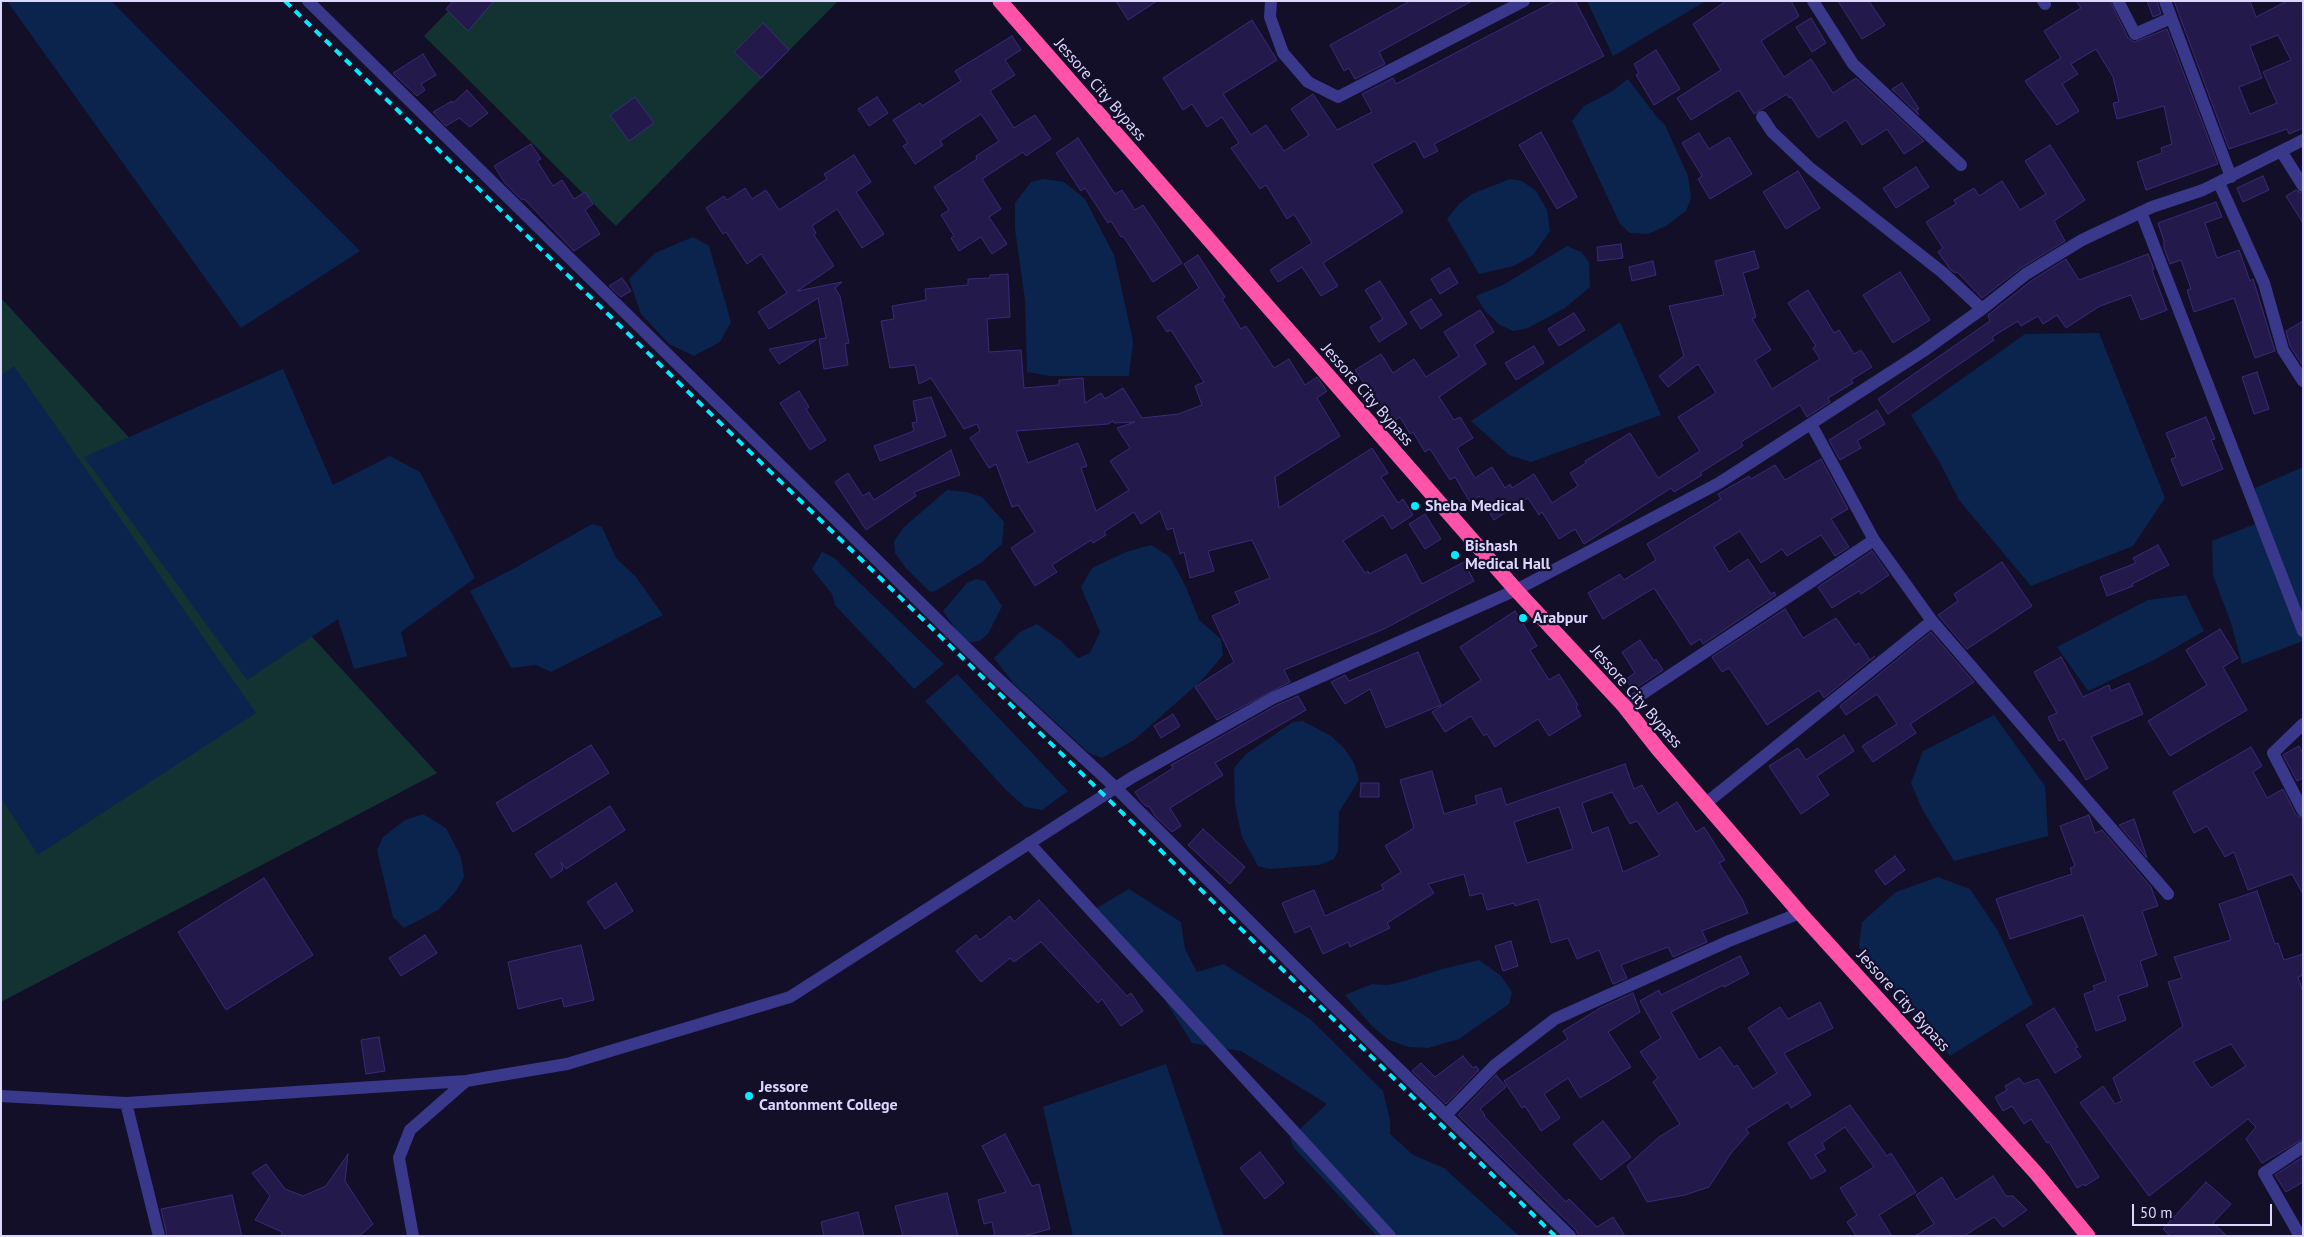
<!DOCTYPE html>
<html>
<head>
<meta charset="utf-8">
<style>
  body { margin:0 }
  #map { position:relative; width:2304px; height:1237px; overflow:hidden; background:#130f29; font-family:"PT Sans",sans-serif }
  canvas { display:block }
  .frame { position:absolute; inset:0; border:2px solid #dbd7ff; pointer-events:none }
  .scale { position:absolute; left:2132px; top:1204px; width:140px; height:22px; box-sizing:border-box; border:2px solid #dbd7ff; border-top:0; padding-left:6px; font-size:15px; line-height:18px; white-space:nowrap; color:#dbd7ff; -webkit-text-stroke:4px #130f29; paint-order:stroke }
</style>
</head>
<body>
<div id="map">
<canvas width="2304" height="1237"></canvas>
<div class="frame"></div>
<div class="scale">50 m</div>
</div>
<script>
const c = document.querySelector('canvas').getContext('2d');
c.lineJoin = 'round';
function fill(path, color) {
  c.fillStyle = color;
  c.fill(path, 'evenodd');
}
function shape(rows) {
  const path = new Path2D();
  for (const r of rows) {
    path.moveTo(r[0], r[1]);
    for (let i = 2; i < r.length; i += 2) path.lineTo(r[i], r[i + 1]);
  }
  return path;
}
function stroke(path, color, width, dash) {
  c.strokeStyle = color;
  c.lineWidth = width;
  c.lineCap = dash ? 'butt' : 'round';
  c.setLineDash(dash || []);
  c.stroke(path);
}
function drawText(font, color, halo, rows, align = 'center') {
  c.font = font + ' "PT Sans",sans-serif';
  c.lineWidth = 4.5;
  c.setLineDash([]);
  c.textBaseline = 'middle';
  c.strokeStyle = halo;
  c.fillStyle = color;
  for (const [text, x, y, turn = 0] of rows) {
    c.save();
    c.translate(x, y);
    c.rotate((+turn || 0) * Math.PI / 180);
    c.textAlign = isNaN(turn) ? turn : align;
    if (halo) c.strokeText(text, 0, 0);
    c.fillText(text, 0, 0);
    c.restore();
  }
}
fill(shape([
  [458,1,838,1,616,226,424,36],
  [1,298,437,773,1,1002]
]), '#123331');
fill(shape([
  [7,1,111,1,360,251,241,328],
  [1587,1,1706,1,1613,56],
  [1628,79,1656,116,1665,125,1688,176,1691,198,1686,211,1666,226,1648,234,1630,233,1620,224,1572,121,1584,106,1611,92],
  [1043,179,1064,182,1085,199,1114,255,1133,341,1129,376,1050,376,1027,372,1025,300,1015,229,1015,203,1031,182],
  [1510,179,1522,181,1536,191,1547,210,1550,231,1533,255,1514,266,1479,274,1447,219,1459,204,1472,194],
  [693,237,709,246,731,322,720,342,694,356,669,344,641,314,629,279,655,253],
  [1567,246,1581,252,1589,262,1590,287,1565,308,1528,328,1513,331,1500,325,1485,311,1476,296,1503,285],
  [1620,322,1661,415,1531,462,1509,455,1471,421],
  [2099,333,2165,498,2133,546,2031,586,1959,500,1940,463,1911,415,2025,334],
  [14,366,256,713,38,855,1,798,1,375],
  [283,369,333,485,390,456,420,472,475,578,401,632,407,656,354,669,338,619,247,680,84,457],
  [2303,467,2303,641,2242,664,2231,623,2213,575,2212,541,2263,521,2255,488],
  [947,490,967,492,982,497,1004,522,1002,544,982,562,935,591,930,592,905,567,895,553,894,541,904,527],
  [592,524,602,527,616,558,636,577,663,615,551,672,536,665,511,668,470,591,513,569],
  [1151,545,1170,557,1186,587,1199,620,1221,639,1223,655,1202,680,1134,740,1102,758,1089,753,1014,684,994,658,1020,632,1037,624,1061,641,1078,658,1090,653,1100,632,1081,587,1092,568,1126,552],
  [822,552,834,558,944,664,914,689,835,605,832,594,812,569],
  [976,579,985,581,1002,606,988,634,979,641,970,642,960,635,943,611,967,583],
  [2186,595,2204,631,2154,660,2088,691,2057,647,2148,600],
  [957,674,1068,791,1042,810,1025,807,1006,790,925,701],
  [1994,715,2045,786,2048,836,1954,861,1922,809,1911,783,1923,751],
  [1303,721,1331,736,1344,748,1354,763,1359,780,1339,812,1338,851,1334,859,1319,865,1270,869,1258,866,1242,837,1235,805,1234,768,1246,754,1293,722],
  [423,814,446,828,461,857,464,877,456,891,438,910,404,928,393,917,377,850,383,837,405,820],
  [1938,877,1970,889,1998,931,2033,1004,1950,1056,1859,947,1862,922,1896,892],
  [1129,889,1181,922,1185,949,1197,972,1224,964,1310,1019,1383,1091,1390,1120,1390,1134,1413,1155,1444,1168,1519,1236,1377,1236,1294,1148,1290,1138,1327,1104,1241,1051,1192,1043,1165,1000,1095,909],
  [1479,960,1500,975,1512,992,1509,1004,1459,1039,1428,1048,1409,1047,1389,1040,1372,1026,1345,995,1372,984,1388,985,1405,981,1442,969],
  [1166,1064,1224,1236,1073,1236,1043,1107]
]), '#0a244d');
const building = shape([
  [453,1,494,1,468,31,446,9,453,1],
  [1116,1,1157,1,1128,20,1116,1],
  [1410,1,1472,1,1379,52,1385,64,1355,79,1349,68,1344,71,1330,45,1410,1],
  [1555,1,1575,1,1604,56,1434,144,1438,151,1424,158,1415,141,1372,164,1403,212,1323,263,1338,286,1321,296,1302,267,1278,282,1270,270,1312,243,1294,214,1287,219,1266,185,1260,189,1231,148,1239,143,1222,117,1207,127,1192,104,1183,110,1163,78,1252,20,1277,60,1223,94,1251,135,1266,125,1284,151,1309,135,1291,109,1313,94,1337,130,1372,112,1362,94,1393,78,1396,84,1555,1],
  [1726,1,1791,1,1799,16,1761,41,1784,77,1811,59,1833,93,1856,78,1924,141,1904,154,1887,129,1862,145,1846,120,1818,138,1791,97,1789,98,1787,94,1754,114,1739,90,1691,120,1677,98,1721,70,1693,24,1726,1],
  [1838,1,1869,1,1885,25,1862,39,1838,1],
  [2076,1,2110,1,2128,38,2134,42,2167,29,2218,164,2146,190,2137,162,2162,153,2161,148,2172,144,2164,106,2117,119,2113,103,2119,102,2113,77,2096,49,2071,64,2078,74,2062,84,2079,111,2057,125,2025,81,2061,58,2044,31,2081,8,2076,1],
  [2147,1,2157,1,2161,14,2153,17,2147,1],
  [2174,1,2250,1,2256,17,2287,1,2303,1,2303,128,2289,134,2287,129,2229,149,2174,1],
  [2278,35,2291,60,2263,72,2277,103,2250,114,2239,87,2262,78,2250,46,2278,35],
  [1811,18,1826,43,1812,52,1796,27,1811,18],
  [763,23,789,50,761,78,734,52,763,23],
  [1012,36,1021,50,1005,60,1015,75,990,91,1014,128,1035,115,1051,139,1026,156,1023,152,982,179,1001,209,989,217,1007,244,992,254,981,237,959,251,951,238,954,236,941,215,949,210,934,187,977,159,976,156,999,141,981,114,940,141,943,145,915,164,903,146,908,143,893,120,920,103,922,106,961,81,955,71,1012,36],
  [1656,50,1680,89,1654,105,1636,75,1639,73,1634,64,1656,50],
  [423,54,436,75,421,84,425,90,417,96,393,73,423,54],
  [1902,83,1919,109,1916,110,1919,115,1892,89,1902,83],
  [467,90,488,113,470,127,459,118,446,126,433,112,452,101,453,103,467,90],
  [635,97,654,123,629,141,610,115,635,97],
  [877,97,888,113,869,126,858,109,877,97],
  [1541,132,1577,197,1557,209,1519,145,1541,132],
  [1699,133,1709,149,1729,137,1752,174,1710,199,1698,179,1702,176,1682,143,1699,133],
  [1078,138,1115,194,1122,190,1135,210,1143,205,1182,263,1153,282,1123,236,1121,237,1111,221,1108,223,1085,188,1081,191,1056,153,1078,138],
  [531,144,541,159,537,161,553,186,562,180,574,199,585,192,593,204,585,210,600,234,574,251,524,199,522,200,505,183,494,166,531,144],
  [2050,145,2085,200,2054,221,2065,241,2021,268,1982,298,1957,272,1955,273,1950,269,1938,252,1943,248,1926,222,1956,204,1954,200,1974,188,1979,196,2002,181,2020,210,2046,194,2025,161,2050,145],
  [854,155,871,182,856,192,884,234,862,248,837,209,812,226,816,233,814,235,834,266,797,291,842,282,835,288,840,296,849,343,845,344,848,365,824,369,819,339,826,338,818,298,769,329,758,312,787,293,761,254,747,264,726,232,723,234,706,208,724,196,727,200,745,188,752,199,766,190,779,210,827,179,824,174,854,155],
  [1916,167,1929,187,1896,208,1883,188,1916,167],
  [1798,171,1820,208,1786,229,1763,192,1798,171],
  [2263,176,2269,190,2243,202,2237,188,2263,176],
  [2296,190,2303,194,2303,223,2286,196,2296,190],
  [2216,202,2222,217,2205,223,2217,258,2239,250,2250,281,2253,279,2275,351,2255,358,2234,298,2194,312,2187,290,2191,289,2181,260,2170,264,2164,248,2164,241,2158,223,2216,202],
  [1621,244,1623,258,1598,261,1597,247,1621,244],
  [1754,251,1759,268,1743,273,1756,317,1752,319,1771,350,1755,360,1772,389,1820,359,1813,348,1816,346,1788,303,1808,290,1834,333,1839,330,1854,354,1861,350,1872,367,1851,380,1853,383,1828,398,1830,402,1807,417,1800,405,1741,442,1743,446,1700,473,1702,475,1674,492,1671,488,1584,544,1575,529,1559,539,1542,512,1539,515,1528,498,1494,520,1479,496,1470,502,1455,477,1450,480,1430,449,1425,452,1413,432,1410,434,1400,417,1392,423,1355,370,1381,354,1393,373,1414,359,1426,377,1459,356,1444,332,1480,310,1494,332,1474,345,1486,364,1439,397,1454,420,1460,417,1473,438,1457,448,1475,478,1492,467,1505,488,1510,484,1512,488,1534,474,1552,503,1578,486,1570,473,1586,463,1585,461,1630,433,1658,478,1700,451,1678,417,1716,393,1698,364,1668,387,1659,376,1684,356,1669,306,1724,295,1715,261,1754,251],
  [2148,254,2154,269,2152,270,2167,310,2141,320,2131,295,2100,306,2066,328,2057,315,2043,324,2038,316,2021,326,2018,321,1992,337,1994,340,1888,414,1878,399,1990,321,1988,315,2031,281,2066,259,2079,280,2148,254],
  [1198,255,1225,297,1222,299,1241,329,1246,326,1274,368,1289,359,1305,385,1317,377,1327,391,1317,398,1340,436,1275,477,1279,508,1372,448,1388,473,1381,477,1398,503,1403,499,1413,515,1392,529,1383,515,1343,541,1365,573,1368,571,1369,574,1406,554,1422,584,1464,562,1474,581,1384,629,1284,670,1290,682,1217,720,1195,687,1234,662,1212,616,1240,603,1235,592,1270,578,1252,540,1208,551,1214,571,1190,578,1184,552,1180,554,1173,528,1167,530,1160,511,1141,524,1134,512,1104,532,1106,535,1093,543,1091,540,1052,565,1057,572,1035,586,1011,548,1035,532,1018,505,1012,507,996,464,989,468,970,438,980,431,977,424,964,429,931,378,919,384,915,365,890,368,881,321,894,319,892,306,926,300,925,289,968,285,968,279,990,278,990,275,1008,274,1010,317,987,319,989,352,1021,350,1024,388,1059,385,1059,380,1083,378,1085,403,1101,393,1105,399,1123,388,1142,418,1178,414,1202,405,1195,386,1204,382,1171,330,1167,332,1157,317,1199,288,1184,264,1198,255],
  [1113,421,1114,423,1135,422,1117,428,1130,448,1110,461,1129,490,1096,511,1081,468,1087,466,1078,443,1028,463,1016,431,1108,424,1113,421],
  [1653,261,1656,275,1632,281,1629,267,1653,261],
  [1449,268,1458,283,1440,294,1431,279,1449,268],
  [1900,272,1930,320,1893,343,1863,295,1900,272],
  [622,278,631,291,621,297,609,286,622,278],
  [1380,281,1407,324,1379,342,1370,327,1383,319,1365,290,1380,281],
  [1431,299,1442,315,1421,329,1410,312,1431,299],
  [1574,313,1585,330,1559,346,1548,329,1574,313],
  [2303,321,2303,366,2290,346,2286,331,2303,321],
  [816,340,779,364,769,349,816,340],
  [1534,346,1544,363,1516,380,1505,363,1534,346],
  [2257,372,2269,409,2254,414,2242,377,2257,372],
  [799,391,809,407,806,409,826,440,810,450,780,403,799,391],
  [931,397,946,436,880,461,874,446,914,431,912,423,917,422,913,401,931,397],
  [1877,410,1885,424,1857,441,1861,448,1840,460,1829,440,1877,410],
  [2206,417,2215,439,2211,440,2223,469,2182,486,2171,459,2176,457,2166,433,2206,417],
  [951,450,960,475,914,492,916,496,866,530,835,482,848,473,863,496,869,492,874,500,951,450],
  [1821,459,1848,509,1831,519,1849,547,1835,556,1821,535,1787,556,1782,549,1761,563,1740,531,1714,547,1729,572,1748,559,1771,594,1774,592,1776,595,1703,644,1700,639,1691,645,1654,588,1603,619,1588,593,1620,574,1624,580,1656,560,1647,544,1721,499,1718,494,1749,476,1751,479,1775,465,1785,480,1821,459],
  [1425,514,1441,539,1425,549,1409,524,1425,514],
  [2158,545,2169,565,2132,584,2133,586,2107,596,2100,577,2136,563,2133,558,2158,545],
  [1872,551,1889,575,1861,594,1859,591,1832,608,1818,587,1872,551],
  [2002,562,2032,606,1967,649,1938,615,1958,601,1954,594,2002,562],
  [1785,609,1803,638,1836,618,1855,645,1859,643,1870,660,1875,656,1824,698,1819,690,1767,725,1729,668,1722,672,1712,657,1785,609],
  [1515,611,1537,646,1530,650,1549,680,1559,674,1578,705,1576,707,1581,716,1549,736,1538,719,1495,747,1487,734,1484,736,1471,716,1445,732,1432,712,1481,680,1460,647,1515,611],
  [2220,629,2238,658,2223,667,2247,710,2170,756,2148,721,2207,685,2186,650,2220,629],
  [1931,632,1974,682,1910,724,1916,733,1873,762,1862,746,1897,724,1877,694,1846,715,1840,706,1931,632],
  [1640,640,1654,661,1656,659,1663,670,1633,690,1626,679,1635,673,1622,652,1640,640],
  [1418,652,1441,705,1386,728,1370,689,1345,704,1331,682,1345,675,1349,681,1418,652],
  [2061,657,2083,697,2109,685,2111,691,2129,683,2143,714,2091,737,2108,768,2086,780,2064,739,2059,741,2048,717,2057,713,2034,672,2061,657],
  [1298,696,1306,710,1215,763,1223,775,1170,808,1181,826,1172,832,1155,816,1149,806,1147,807,1141,801,1135,792,1173,768,1171,765,1277,705,1298,696],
  [1173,714,1180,726,1161,738,1154,726,1173,714],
  [1844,735,1854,751,1817,776,1829,795,1801,814,1769,766,1798,748,1806,760,1844,735],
  [591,745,609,773,513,832,496,803,591,745],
  [2299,746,2303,754,2303,778,2297,781,2283,755,2299,746],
  [2251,747,2262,766,2253,772,2267,798,2283,789,2296,815,2303,819,2303,894,2292,874,2248,890,2234,852,2225,857,2207,826,2194,833,2173,792,2251,747],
  [1625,764,1634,789,1642,785,1658,814,1677,802,1696,832,1704,827,1725,860,1719,863,1742,899,1748,913,1702,931,1707,942,1673,957,1668,947,1621,965,1627,978,1613,984,1599,950,1577,959,1568,938,1551,943,1538,899,1515,906,1514,903,1487,910,1482,893,1470,896,1464,874,1428,884,1434,893,1387,923,1390,928,1350,947,1348,942,1323,954,1310,926,1295,933,1282,903,1314,890,1325,916,1384,889,1381,885,1401,872,1385,846,1414,828,1400,780,1432,771,1444,814,1477,804,1475,796,1501,788,1506,805,1625,764],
  [1612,792,1630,824,1637,821,1660,855,1623,872,1608,827,1592,833,1582,803,1612,792],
  [1559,807,1573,849,1527,863,1514,822,1559,807],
  [1361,783,1379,783,1379,797,1360,797,1361,783],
  [610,806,625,830,566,869,561,862,563,870,551,878,535,854,610,806],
  [2089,815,2095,833,2102,830,2151,887,2158,906,2142,911,2157,955,2140,961,2148,986,2118,996,2126,1020,2096,1031,2084,994,2095,990,2093,986,2106,981,2083,915,2010,939,1996,899,2072,874,2070,868,2075,866,2060,826,2089,815],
  [2134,819,2147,858,2119,825,2134,819],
  [1203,829,1245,867,1230,884,1188,845,1203,829],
  [1895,856,1905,870,1885,885,1875,871,1895,856],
  [264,878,313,955,226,1010,178,932,264,878],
  [616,883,633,911,605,929,587,902,616,883],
  [2257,891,2275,944,2278,943,2284,960,2303,954,2303,975,2298,977,2303,992,2303,1139,2262,1163,2246,1139,2256,1127,2248,1119,2149,1196,2080,1103,2103,1086,2115,1104,2122,1101,2113,1078,2183,1026,2168,982,2182,978,2174,957,2231,940,2219,904,2257,891],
  [2231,1044,2246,1066,2211,1088,2193,1062,2231,1044],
  [1039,900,1127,996,1131,993,1143,1011,1121,1026,1102,999,1098,1003,1041,942,1014,962,1010,958,981,982,956,951,976,935,980,940,1010,916,1014,922,1039,900],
  [425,935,437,953,401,976,389,958,425,935],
  [1511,941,1518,966,1503,971,1495,946,1511,941],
  [581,945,594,1000,564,1007,562,998,518,1009,508,962,581,945],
  [1740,956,1749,974,1724,987,1723,985,1671,1012,1699,1060,1720,1047,1734,1067,1737,1065,1753,1089,1777,1073,1748,1028,1780,1007,1788,1019,1820,1002,1833,1028,1784,1053,1811,1095,1791,1108,1788,1102,1746,1129,1749,1133,1731,1153,1709,1187,1685,1195,1647,1202,1627,1166,1659,1137,1680,1124,1653,1082,1658,1078,1640,1052,1661,1038,1640,1001,1659,990,1661,995,1740,956],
  [1633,993,1640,1012,1608,1032,1631,1067,1580,1098,1568,1078,1544,1094,1560,1118,1541,1131,1525,1106,1522,1108,1504,1081,1568,1039,1563,1031,1600,1008,1633,993],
  [2054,1008,2078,1047,2075,1048,2081,1057,2055,1073,2026,1025,2054,1008],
  [379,1037,385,1071,366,1074,361,1040,379,1037],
  [1463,1056,1473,1068,1476,1066,1479,1070,1446,1104,1412,1071,1421,1063,1435,1077,1463,1056],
  [1496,1075,1506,1087,1480,1109,1485,1115,1484,1116,1566,1202,1569,1199,1597,1227,1613,1217,1625,1236,1579,1236,1576,1230,1458,1115,1496,1075],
  [2019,1078,2024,1084,2038,1079,2099,1177,2085,1186,2084,1184,2077,1188,2049,1142,2047,1143,2031,1119,2024,1124,2012,1106,2003,1111,1995,1097,2007,1090,2005,1086,2019,1078],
  [1850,1105,1887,1156,1891,1153,1916,1192,1879,1215,1892,1236,1856,1236,1847,1222,1857,1215,1840,1188,1874,1167,1845,1127,1822,1143,1825,1149,1815,1155,1826,1171,1811,1179,1788,1143,1850,1105],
  [1603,1121,1631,1157,1601,1180,1573,1144,1603,1121],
  [1005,1134,1032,1186,1039,1184,1050,1229,1024,1236,995,1236,992,1222,984,1224,978,1200,1006,1192,982,1146,1005,1134],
  [1260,1152,1284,1183,1265,1199,1240,1168,1260,1152],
  [348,1154,345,1181,373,1224,360,1236,281,1236,282,1232,255,1220,270,1196,252,1173,266,1164,285,1189,303,1196,326,1186,348,1154],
  [2303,1157,2303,1182,2286,1192,2275,1175,2303,1157],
  [1993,1176,2006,1196,2013,1196,2027,1210,2003,1227,1994,1217,1964,1236,1915,1236,1934,1224,1916,1195,1942,1177,1956,1200,1993,1176],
  [2206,1182,2231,1204,2213,1223,2227,1236,2170,1236,2163,1229,2206,1182],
  [947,1193,958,1236,903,1236,895,1206,947,1193],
  [232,1195,242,1236,167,1236,161,1209,232,1195],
  [858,1212,864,1236,824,1236,821,1222,858,1212]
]);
fill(building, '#231a4b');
stroke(building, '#392b78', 1);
stroke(shape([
  [308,1,994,675,1116,788,1322,994,1570,1236],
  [1271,1,1270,17,1283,53,1308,82,1338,97,1524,1],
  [1813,1,1853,64,1961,165],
  [2043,1,2045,4],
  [2118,1,2135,34,2171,18],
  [2165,1,2231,177],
  [1762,117,1772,132,1810,168,1942,272,1982,309],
  [2281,151,2303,186],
  [2219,183,2264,283,2283,350,2303,381],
  [2141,212,2303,631],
  [1811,424,1874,540,1932,621,2168,894],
  [1624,706,1874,540],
  [2303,724,2273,753,2303,811],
  [1705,804,1932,621],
  [1029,843,1390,1236],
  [1,1096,126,1103,466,1081,567,1064,790,997,1131,778,1273,698,1516,590,1719,483,1922,352,1982,309,2026,274,2082,240,2152,207,2203,190,2303,140],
  [126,1103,159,1236],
  [1446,1115,1495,1065,1555,1019,1729,941,1800,913],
  [413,1236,399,1158,410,1130,466,1081],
  [2300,1236,2264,1173,2303,1147]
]), '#3a388a', 12);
stroke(shape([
  [1000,1,1516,590,1624,706,1658,749,1800,913,2036,1173,2088,1236]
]), '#ff52a9', 15);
stroke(shape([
  [285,1,1104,795,1555,1236]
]), '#03ebff', 4, [8, 6]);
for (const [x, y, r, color] of [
  [1415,506,5,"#03ebff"],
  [1455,555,5,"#03ebff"],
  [1523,618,5,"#03ebff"],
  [749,1096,5,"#03ebff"]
]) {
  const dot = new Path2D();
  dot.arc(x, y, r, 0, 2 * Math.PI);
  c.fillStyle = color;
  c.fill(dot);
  stroke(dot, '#130f29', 2);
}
drawText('16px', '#dbd7ff', '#130f29', [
  ["Jessore City Bypass",1100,90,49],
  ["Jessore City Bypass",1367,395,49],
  ["Jessore City Bypass",1636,697,49],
  ["Jessore City Bypass",1903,1001,48]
]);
drawText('bold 16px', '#dbd7ff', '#130f29', [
  ["Sheba Medical",1425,506],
  ["Bishash",1465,546],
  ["Medical Hall",1465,564],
  ["Arabpur",1533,618],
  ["Jessore",759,1087],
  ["Cantonment College",759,1105]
], 'left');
</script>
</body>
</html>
